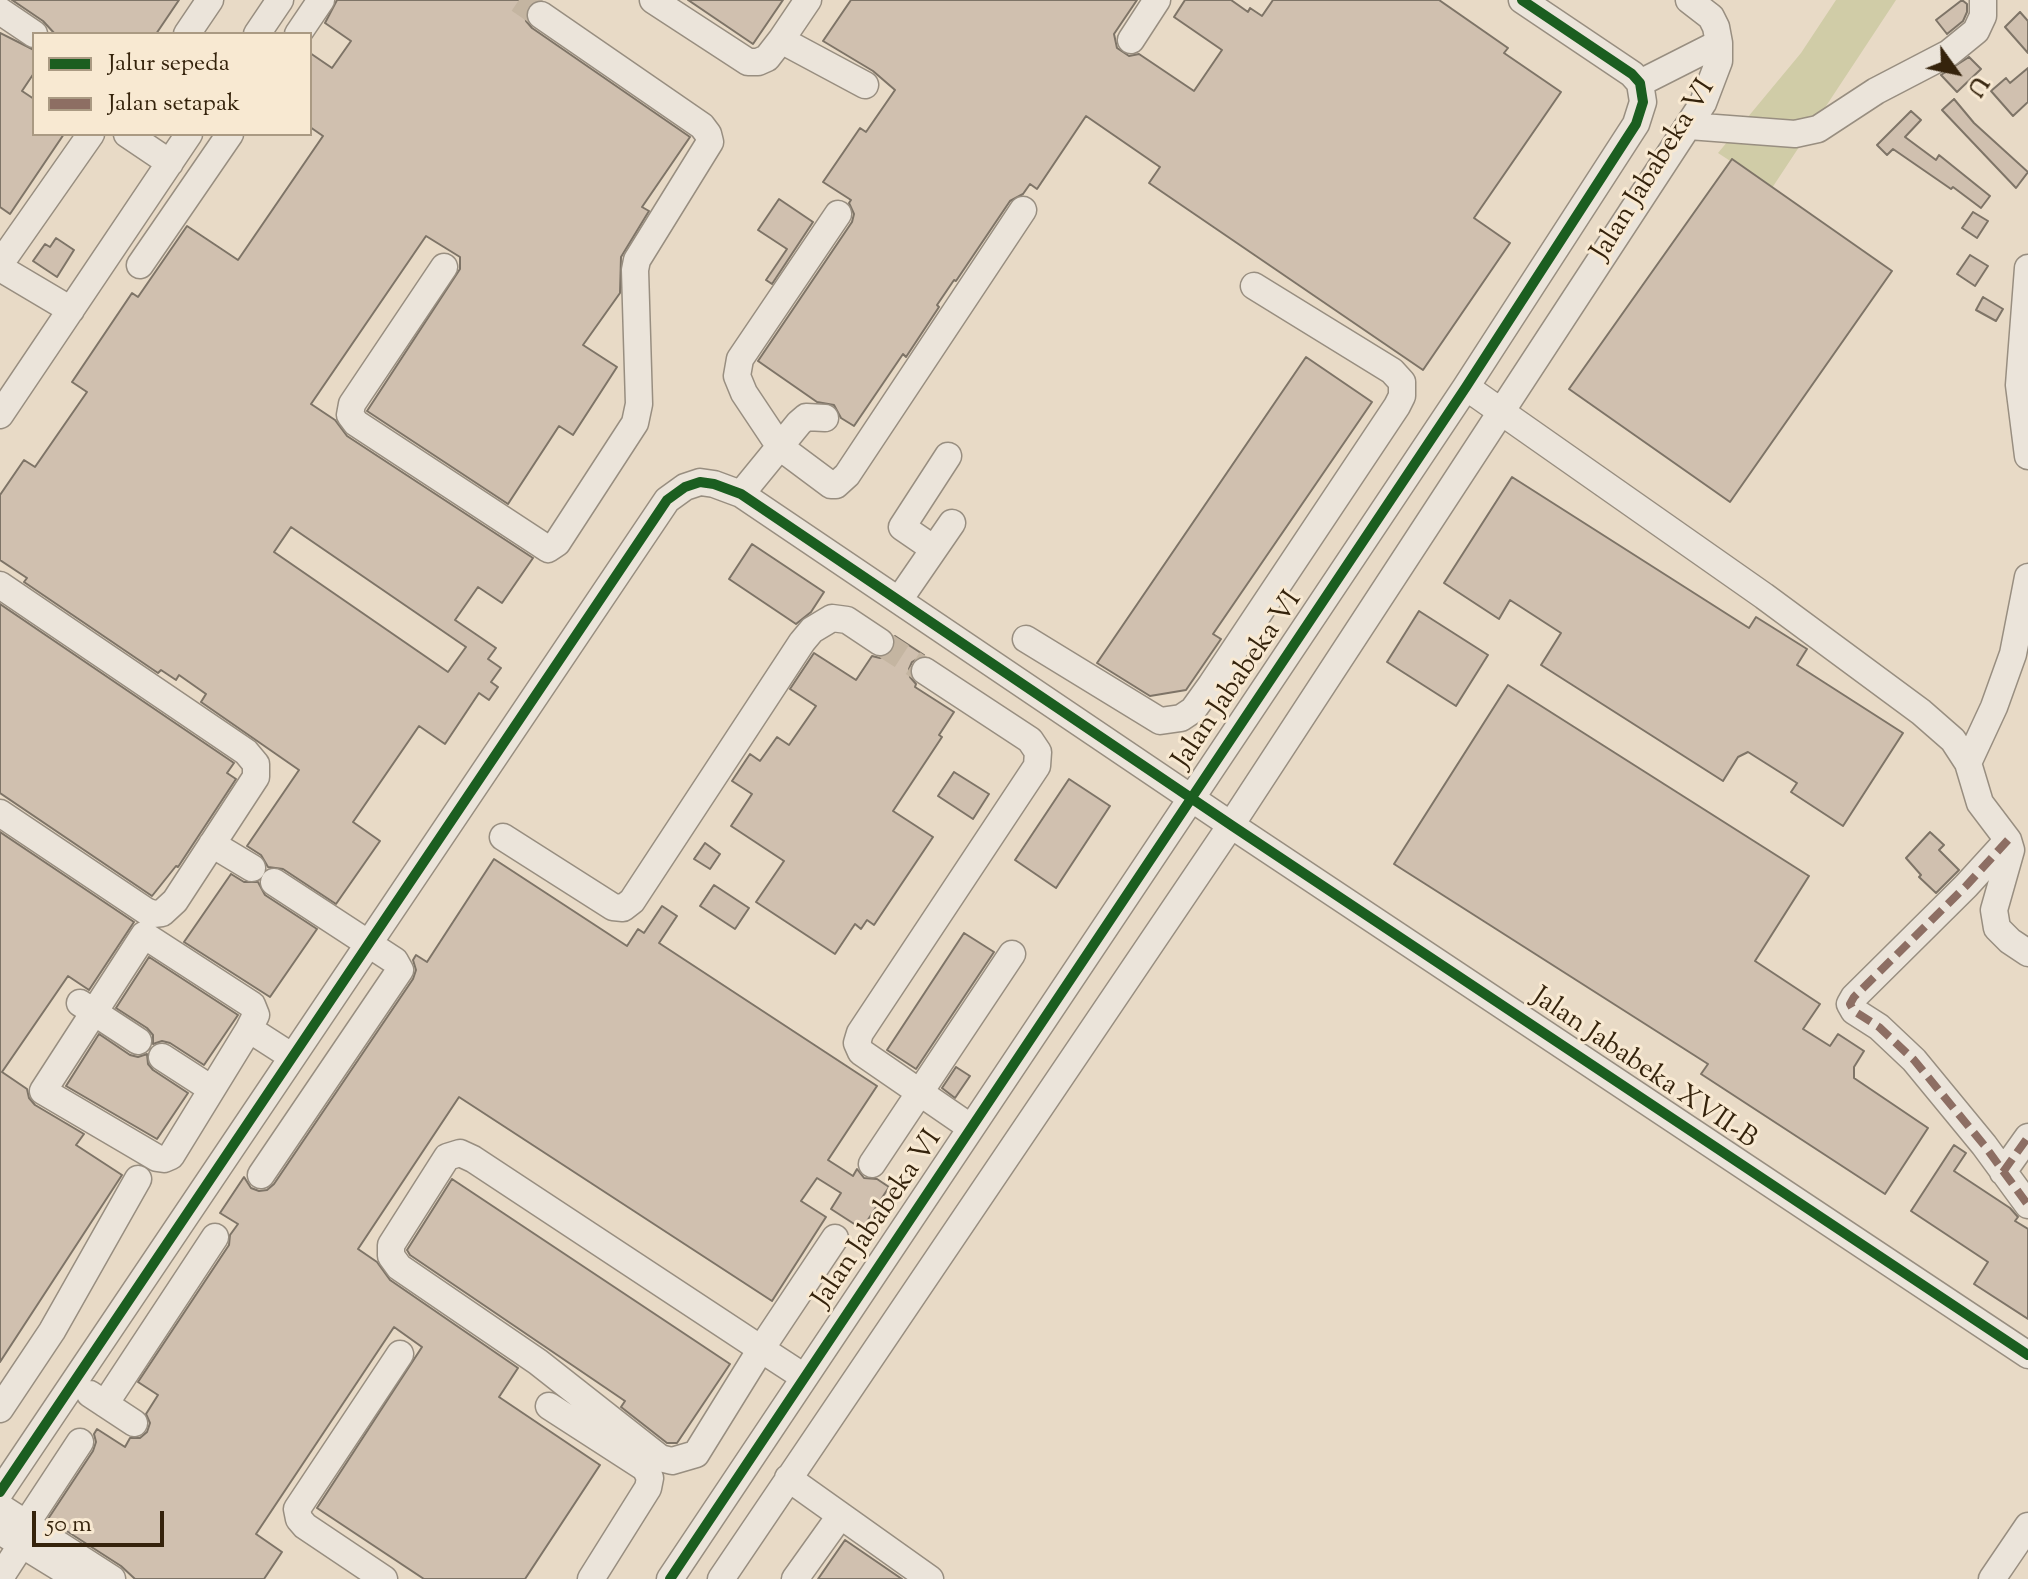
<!DOCTYPE html>
<html>
<head>
<meta charset="utf-8">
<style>
  body { margin:0 }
  #map { position:relative; width:2028px; height:1579px; overflow:hidden; background:#e8dac6; font-family:"Sorts Mill Goudy",serif }
  canvas { display:block }
  .legend { position:absolute; left:32px; top:32px; width:280px; height:104px; box-sizing:border-box; background:#f8e9d2; border:2px solid #aa9a83; margin:0; padding:10px 14px; list-style:none; font-size:24px; color:#35230c }
  .legend li { display:flex; align-items:center; gap:16px; height:40px }
  .legend b { width:40px; border:2px solid #aa9a83 }
  .north { position:absolute; left:1916px; top:32px; width:80px; height:80px; -webkit-text-stroke:6px #f8e9d2; paint-order:stroke; rotate:123deg; font-size:22px; font-weight:700; line-height:32px; text-align:center; color:#35230c }
  .north::after { content:''; display:block; margin:auto; width:28px; height:36px; background:#35230c; clip-path:polygon(50% 0,100% 100%,50% 72%,0 100%) }
  .scale { position:absolute; left:32px; top:1511px; width:132px; height:36px; box-sizing:border-box; border:4px solid #35230c; border-top:0; padding-left:10px; font-size:24px; line-height:28px; white-space:nowrap; color:#35230c; -webkit-text-stroke:6px #f8e9d2; paint-order:stroke }
</style>
</head>
<body>
<div id="map">
<canvas width="2028" height="1579"></canvas>
<ul class="legend">
<li><b style="height:10px;background:#1b5e20"></b>Jalur sepeda</li>
<li><b style="height:10px;background:#8d6e63"></b>Jalan setapak</li>
</ul>
<div class="north">U</div>
<div class="scale">50 m</div>
</div>
<script>
const c = document.querySelector('canvas').getContext('2d');
c.lineJoin = 'round';
function fill(path, color) {
  c.fillStyle = color;
  c.fill(path, 'evenodd');
}
function shape(rows) {
  const path = new Path2D();
  for (const r of rows) {
    path.moveTo(r[0], r[1]);
    for (let i = 2; i < r.length; i += 2) path.lineTo(r[i], r[i + 1]);
  }
  return path;
}
function stroke(path, color, width, dash) {
  c.strokeStyle = color;
  c.lineWidth = width;
  c.lineCap = dash ? 'butt' : 'round';
  c.setLineDash(dash || []);
  c.stroke(path);
}
function drawText(font, color, halo, rows, align = 'center') {
  c.font = font + ' "Sorts Mill Goudy",serif';
  c.lineWidth = 6;
  c.setLineDash([]);
  c.textBaseline = 'middle';
  c.strokeStyle = halo;
  c.fillStyle = color;
  for (const [text, x, y, turn = 0] of rows) {
    c.save();
    c.translate(x, y);
    c.rotate((+turn || 0) * Math.PI / 180);
    c.textAlign = isNaN(turn) ? turn : align;
    if (halo) c.strokeText(text, 0, 0);
    c.fillText(text, 0, 0);
    c.restore();
  }
}
fill(shape([
  [1836,0,1896,0,1772,188,1718,153,1801,53]
]), '#d0cca7');
const building = shape([
  [12,0,179,0,156,34,55,34,43,21,12,0],
  [337,0,537,0,528,5,525,13,526,21,532,28,690,137,642,207,649,211,621,257,620,293,583,345,617,367,573,435,559,426,508,504,367,411,460,269,460,257,426,236,311,404,335,420,347,436,533,558,502,603,478,587,455,620,496,648,488,659,501,668,491,682,498,687,489,700,479,693,445,744,419,726,353,822,380,841,336,904,283,869,268,867,261,855,247,846,299,770,201,702,206,694,179,675,176,680,161,670,158,673,24,582,27,578,0,560,0,495,24,460,35,467,87,392,72,382,132,293,138,297,187,226,238,260,323,136,310,127,310,53,332,68,351,41,325,23,337,0],
  [291,527,466,647,448,672,274,552,291,527],
  [688,0,783,0,753,44,688,0],
  [851,0,1137,0,1114,34,1117,48,1129,56,1139,54,1194,91,1222,50,1174,17,1185,0,1231,0,1248,12,1250,8,1262,16,1273,0,1439,0,1508,48,1504,53,1561,92,1474,218,1510,243,1423,370,1149,183,1160,167,1086,116,1037,189,1030,184,1023,194,1010,201,956,281,954,280,937,305,939,307,906,357,903,354,854,426,841,418,834,405,817,402,758,361,852,222,854,214,849,203,851,200,823,182,860,128,866,132,895,90,873,71,823,41,851,0],
  [1962,0,1967,4,1967,12,1963,21,1947,34,1936,20,1962,0],
  [2020,12,2028,21,2028,53,2005,27,2020,12],
  [0,33,34,50,34,73,22,91,34,99,34,134,64,134,10,214,0,207,0,33],
  [1969,57,1981,69,1957,92,1941,75,1969,57],
  [2028,68,2028,102,2013,116,1991,91,2006,78,2010,83,2028,68],
  [1954,99,1974,123,2028,172,2016,188,1942,110,1954,99],
  [1911,111,1921,120,1905,137,1936,160,1939,155,1990,196,1981,208,1953,187,1951,189,1893,149,1887,155,1877,145,1911,111],
  [1732,159,1892,271,1730,502,1569,389,1732,159],
  [779,199,813,222,772,284,766,280,787,249,758,230,779,199],
  [1973,212,1988,221,1977,238,1962,228,1973,212],
  [56,238,74,250,57,277,33,261,45,244,50,247,56,238],
  [1970,255,1988,266,1975,286,1957,274,1970,255],
  [1983,297,2003,309,1996,321,1976,310,1983,297],
  [1306,357,1372,402,1213,634,1221,639,1186,690,1150,696,1097,663,1306,357],
  [1512,477,1749,628,1756,617,1807,649,1797,665,1903,733,1843,826,1791,792,1797,783,1748,752,1738,757,1723,781,1541,665,1561,633,1510,600,1499,619,1444,583,1512,477],
  [752,544,824,592,811,612,796,624,729,579,752,544],
  [0,604,234,763,227,773,236,779,178,867,176,866,152,896,0,793,0,604],
  [1419,611,1488,655,1456,706,1387,662,1419,611],
  [895,636,924,655,912,662,909,669,910,677,916,684,915,687,954,712,939,735,942,737,893,811,933,837,874,925,867,920,861,929,855,924,835,954,756,902,784,861,731,826,752,794,732,781,750,754,760,761,777,737,789,745,816,706,790,689,814,653,856,680,872,656,880,658,893,651,896,644,895,636],
  [1508,685,1809,876,1755,961,1820,1004,1803,1029,1830,1046,1838,1034,1864,1051,1854,1067,1854,1078,1928,1128,1885,1194,1701,1074,1708,1064,1394,864,1508,685],
  [954,772,989,794,973,819,938,796,954,772],
  [1069,779,1110,806,1056,888,1015,860,1069,779],
  [0,832,134,922,89,990,68,976,2,1072,27,1089,29,1098,35,1105,84,1134,76,1145,122,1175,0,1362,0,832],
  [1930,832,1944,845,1939,850,1959,870,1936,893,1919,877,1921,875,1906,858,1930,832],
  [705,843,720,854,710,869,694,859,705,843],
  [494,859,627,946,638,929,644,933,662,906,677,916,659,943,877,1086,828,1160,853,1176,857,1169,864,1178,877,1179,889,1187,862,1229,831,1209,841,1193,817,1178,801,1201,826,1217,772,1301,459,1097,358,1249,377,1262,390,1280,518,1368,499,1397,600,1465,525,1579,424,1579,317,1508,422,1347,394,1327,256,1534,282,1552,264,1579,135,1579,121,1566,48,1519,93,1451,96,1442,94,1434,97,1429,125,1447,130,1438,140,1438,147,1432,150,1423,146,1414,158,1395,138,1382,229,1245,230,1235,238,1224,220,1213,244,1177,251,1188,259,1191,267,1190,274,1184,413,979,416,970,413,960,416,955,427,962,494,859],
  [231,874,244,882,258,882,265,895,317,929,270,997,184,942,231,874],
  [714,885,749,908,735,929,700,906,714,885],
  [964,933,994,952,916,1069,887,1050,964,933],
  [149,957,238,1015,204,1065,170,1043,162,1041,153,1044,153,1035,147,1028,116,1008,149,957],
  [99,1034,130,1055,138,1057,147,1054,148,1064,153,1070,188,1093,157,1139,66,1086,99,1034],
  [956,1067,970,1076,955,1098,942,1088,956,1067],
  [1954,1145,1966,1153,1954,1171,2010,1208,2018,1217,2015,1221,2028,1229,2028,1319,1974,1284,1988,1262,1911,1211,1954,1145],
  [452,1179,730,1364,677,1443,667,1443,621,1407,625,1401,410,1255,407,1250,452,1179],
  [845,1540,902,1579,818,1579,845,1540]
]);
fill(building, '#d0c0af');
stroke(building, '#7e7467', 2);
stroke(shape([
  [519,0,541,15],
  [880,642,925,671]
]), '#c4b5a1', 26, [26, 13]);
const minor = shape([
  [653,0,748,62,758,62,767,58,781,40,865,85],
  [0,11,34,34],
  [187,34,210,0],
  [257,34,280,0],
  [298,34,321,0],
  [781,40,808,0],
  [1131,40,1157,0],
  [1640,83,1719,43],
  [1689,126,1795,134,1818,129,1876,91,1949,53,1976,31,1983,16,1983,0],
  [127,134,170,163],
  [838,214,740,359,737,376,744,393,780,447,831,485,836,485,847,475,1023,210],
  [0,264,91,134],
  [140,265,230,134],
  [444,267,352,404,350,415,356,423,548,549,557,543,635,423,639,404,635,270,637,260,710,142,708,134,702,126,541,15],
  [0,268,71,310],
  [2028,268,2019,385,2028,456],
  [1466,387,1764,596,1921,712,1953,740,1968,763,1980,803,2008,840,2011,850,1994,910,1997,928,2010,941,2028,953],
  [0,415,189,134],
  [741,494,799,423,806,417,825,418],
  [934,549,902,527,948,456],
  [0,585,246,752,256,764,256,777,175,901,162,913,153,914,146,911,0,813],
  [899,600,952,523],
  [1026,639,1160,721,1181,718,1193,710,1211,685,1397,406,1402,396,1402,382,1392,371,1254,286],
  [925,671,1030,740,1038,752,1037,766,860,1033,857,1043,861,1052,970,1127],
  [1968,763,1994,707,2013,654,2028,577],
  [503,837,613,907,623,908,632,901,802,642,812,630,832,618,847,620,880,642],
  [2008,840,1966,886,1854,997,1850,1004,1854,1011,1879,1027,1914,1060,1984,1145,2028,1205],
  [212,844,252,868],
  [80,1003,138,1041],
  [249,1029,171,1156,164,1159,157,1158,43,1091,144,935,252,1005,256,1015,249,1029,291,1056],
  [162,1057,210,1088],
  [872,1164,1012,954],
  [2003,1172,2028,1137],
  [261,1175,400,970,395,961,274,882],
  [804,1377,761,1349,473,1159,460,1153,447,1157,391,1245,391,1256,399,1267,538,1362,660,1458,672,1461,696,1454,761,1349,835,1238],
  [90,1394,134,1423],
  [105,1404,215,1237],
  [549,1406,645,1468,650,1478,648,1488,591,1579],
  [0,1409,52,1331,138,1179],
  [788,1478,930,1579],
  [0,1492,667,500,685,487,700,482,714,484,741,494,1231,825,2028,1355],
  [0,1507,112,1579],
  [26,1524,80,1442],
  [0,1531,78,1579],
  [0,1578,22,1544],
  [384,1579,305,1526,299,1519,297,1509,400,1354],
  [670,1579,1466,387,1636,124,1643,102,1640,83,1632,74,1522,0],
  [721,1579,1231,825,1703,103,1719,61,1719,43,1716,27,1711,17,1689,0],
  [795,1579,840,1516],
  [1992,1579,2028,1526]
]);
stroke(minor, '#988e80', 29);
stroke(minor, '#ebe4da', 26);
stroke(shape([
  [2008,840,1966,886,1854,997,1850,1004,1854,1011,1879,1027,1914,1060,1984,1145,2028,1205],
  [2003,1172,2028,1137]
]), '#8d6e63', 8, [16, 8]);
stroke(shape([
  [0,1492,667,500,685,487,700,482,714,484,741,494,1231,825,2028,1355],
  [670,1579,1466,387,1636,124,1643,102,1640,83,1632,74,1522,0]
]), '#1b5e20', 10);
drawText('28px', '#35230c', '#f8e9d2', [
  ["Jalan Jababeka VI",1655,171,-58],
  ["Jalan Jababeka VI",1239,681,-56],
  ["Jalan Jababeka XVII-B",1643,1070,34],
  ["Jalan Jababeka VI",879,1220,-56]
]);
</script>
</body>
</html>
